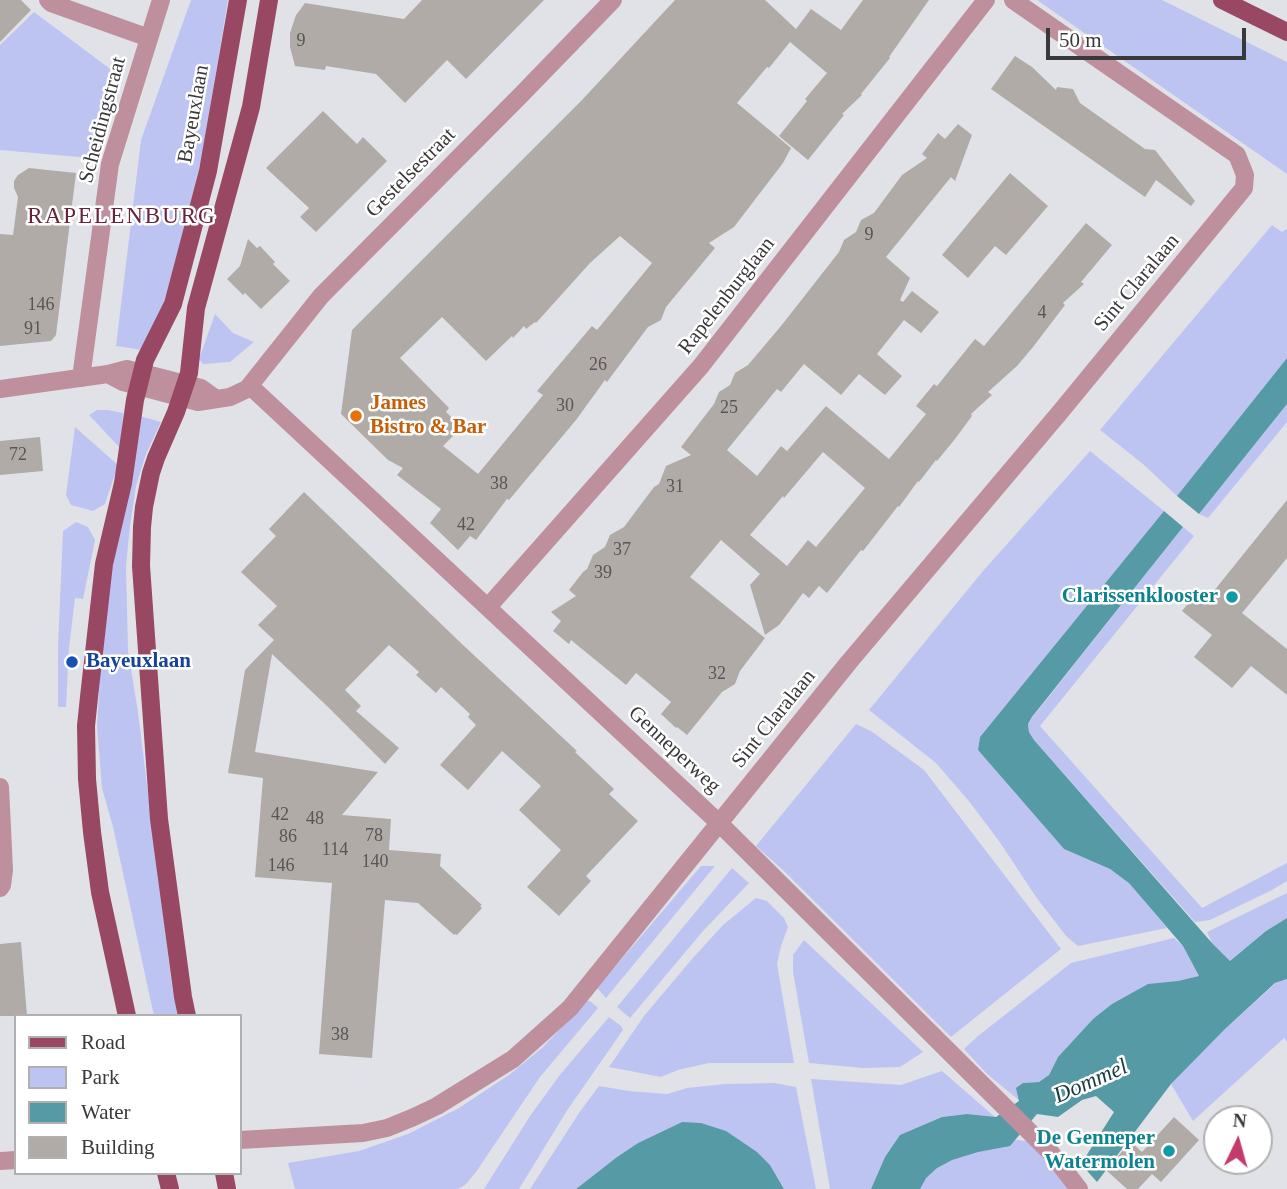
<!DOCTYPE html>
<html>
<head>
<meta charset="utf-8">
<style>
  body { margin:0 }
  #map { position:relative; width:1287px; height:1189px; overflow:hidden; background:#e1e2e7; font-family:"Times New Roman",serif }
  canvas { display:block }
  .legend { position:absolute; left:14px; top:1014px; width:228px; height:161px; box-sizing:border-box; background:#fff; border:2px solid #b0b0b1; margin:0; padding:9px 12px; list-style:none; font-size:21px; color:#39393b }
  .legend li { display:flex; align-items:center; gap:14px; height:35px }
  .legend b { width:35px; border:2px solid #b0b0b1 }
  .north { position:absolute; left:1203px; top:1105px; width:70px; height:70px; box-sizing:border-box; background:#fff; border:2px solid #b0b0b1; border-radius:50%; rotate:5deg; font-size:19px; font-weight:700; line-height:28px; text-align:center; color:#39393b }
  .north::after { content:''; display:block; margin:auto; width:24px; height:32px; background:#c5396c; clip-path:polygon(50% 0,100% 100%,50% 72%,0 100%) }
  .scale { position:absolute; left:1046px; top:28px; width:200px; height:32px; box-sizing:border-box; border:4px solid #39393b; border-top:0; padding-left:9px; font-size:21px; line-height:24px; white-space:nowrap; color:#39393b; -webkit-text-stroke:5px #fff; paint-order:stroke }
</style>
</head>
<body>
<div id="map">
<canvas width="1287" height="1189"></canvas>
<ul class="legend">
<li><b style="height:9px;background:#984862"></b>Road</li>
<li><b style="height:19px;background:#bec4f2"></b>Park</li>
<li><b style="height:19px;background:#559aa4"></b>Water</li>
<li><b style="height:19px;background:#b1aba8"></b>Building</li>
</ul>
<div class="north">N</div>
<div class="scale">50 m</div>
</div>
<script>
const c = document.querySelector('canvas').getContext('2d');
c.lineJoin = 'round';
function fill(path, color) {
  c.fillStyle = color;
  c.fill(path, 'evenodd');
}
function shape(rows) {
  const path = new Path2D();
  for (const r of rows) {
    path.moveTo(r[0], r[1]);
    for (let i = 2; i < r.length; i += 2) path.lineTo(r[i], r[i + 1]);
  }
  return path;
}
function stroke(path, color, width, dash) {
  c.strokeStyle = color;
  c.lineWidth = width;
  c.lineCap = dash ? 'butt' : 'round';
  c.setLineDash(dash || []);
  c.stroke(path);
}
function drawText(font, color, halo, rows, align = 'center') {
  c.font = font + ' "Times New Roman",serif';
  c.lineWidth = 5;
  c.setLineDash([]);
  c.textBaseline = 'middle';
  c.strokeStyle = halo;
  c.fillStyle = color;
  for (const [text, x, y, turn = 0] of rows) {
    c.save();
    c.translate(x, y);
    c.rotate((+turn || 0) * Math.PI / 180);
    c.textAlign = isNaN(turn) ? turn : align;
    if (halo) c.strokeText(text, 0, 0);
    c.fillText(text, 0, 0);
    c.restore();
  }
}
fill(shape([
  [191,0,228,0,202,157,166,299,142,350,116,346,141,140],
  [1037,0,1162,0,1287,62,1287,174],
  [34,12,117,74,90,158,0,150,0,45],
  [1272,225,1282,232,1287,229,1287,358,1177,496,1143,464,1100,430],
  [215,314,233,333,254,342,230,362,203,364,199,359],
  [1287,404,1287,422,1208,518,1199,514],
  [97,410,108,410,123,413,121,449,89,415],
  [140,416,161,422,146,454,136,486,130,526,126,566,128,651,138,712,172,987,178,1016,154,1016,113,827,102,788,97,726,101,659,111,565,136,452],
  [75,427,118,465,105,504,93,511,71,505,66,495],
  [1090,451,1164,511,980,737,978,750,1064,849,1110,869,1129,882,1167,928,1078,946,1066,936,1036,897,999,841,968,800,936,763,869,710,983,571],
  [76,522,88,527,95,540,83,599,75,598,69,648,66,707,58,707,58,647,63,531],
  [1183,527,1194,536,1040,726,1202,908,1287,863,1287,881,1272,890,1210,920,1195,922,1034,740,1029,732,1028,724,1032,718],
  [856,724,871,731,924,770,1061,949,951,1037,784,871,756,846],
  [701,866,715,866,606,998,597,988],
  [732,868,749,883,703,931,630,1018,617,1007],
  [1287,893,1287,918,1266,931,1230,961,1212,943,1207,932],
  [756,898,767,901,784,918,788,927,781,946,777,964,794,1063,709,1063,678,1070,661,1077,609,1067,644,1016,692,959,723,925],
  [1174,938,1183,946,1199,976,1178,981,1093,1019,1058,1057,1049,1075,1039,1082,1023,1083,1020,1101,987,1074,964,1049,978,1036,1071,963],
  [804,940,923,1052,900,1067,863,1068,809,1063,793,972,793,955],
  [1287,979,1287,1042,1284,1038,1193,1121,1171,1084,1225,1029,1276,983],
  [587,1001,590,1001,598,1008,540,1077,476,1172,465,1185,458,1189,295,1189,288,1163,359,1151,408,1134,459,1108,509,1075,542,1048],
  [609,1017,621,1026,623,1030,568,1109,519,1189,484,1189,530,1116,559,1076],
  [942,1071,995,1117,967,1114,942,1117,901,1135,885,1157,871,1189,830,1189,811,1079,901,1085],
  [774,1083,796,1087,816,1189,784,1189,770,1165,682,1122,638,1143,617,1157,576,1189,530,1189,579,1113,599,1086,629,1091,667,1094,687,1088,725,1084],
  [973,1134,1041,1143,1076,1189,894,1189]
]), '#bec4f2');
fill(shape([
  [1287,358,1287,404,1199,514,1177,496],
  [1164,511,1183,527,1032,717,1028,724,1029,732,1034,740,1212,943,1230,961,1266,931,1287,918,1287,979,1275,983,1225,1029,1171,1084,1097,1182,1081,1164,1114,1112,1096,1096,1082,1100,1058,1117,1037,1114,1010,1146,978,1152,952,1160,937,1168,926,1178,920,1189,871,1189,885,1157,900,1135,942,1117,967,1114,996,1117,1019,1101,1016,1088,1023,1083,1039,1082,1049,1075,1058,1057,1093,1019,1112,1004,1148,984,1178,981,1199,976,1183,946,1129,883,1110,869,1064,849,978,750,980,737],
  [682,1122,701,1123,726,1131,757,1152,770,1165,784,1189,576,1189,617,1157,638,1143]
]), '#559aa4');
fill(shape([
  [0,0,21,0,31,10,0,42],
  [422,0,544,0,466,79,447,60,405,103,376,74,326,66,325,70,295,66,290,47,290,33,296,15,305,3,404,19],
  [675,0,765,0,796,29,811,9,841,30,863,0,929,0,889,57,890,58,861,94,862,95,842,114,844,115,808,160,779,136,807,101,805,99,827,73,790,42,769,68,767,67,737,103,791,148,783,163,734,227,709,243,715,248,666,307,661,320,648,327,607,382,605,380,576,420,509,500,507,499,476,540,470,536,458,550,430,523,441,509,397,475,403,468,388,460,341,414,352,330,582,100],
  [620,236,652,263,597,330,592,326,537,391,543,395,478,474,443,446,462,427,446,412,449,408,400,358,442,317,486,361,512,336,513,338,524,326,526,329,535,322,536,323,590,263],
  [1015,56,1032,67,1056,90,1057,87,1073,89,1080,103,1145,149,1155,150,1195,201,1191,206,1156,180,1145,197,991,89],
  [323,111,357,144,363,137,387,161,316,232,300,217,309,208,266,168],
  [958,124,972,135,955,181,951,177,886,257,910,278,900,300,903,302,912,291,939,312,921,333,904,320,877,354,902,376,885,395,859,374,841,395,804,364,781,392,777,389,727,450,757,476,781,446,787,451,826,406,889,459,926,414,916,406,934,384,937,386,975,339,984,346,1086,223,1112,245,1081,282,1084,284,1063,303,1065,305,1033,347,1017,366,988,392,992,395,971,414,972,416,955,439,937,461,936,460,919,482,918,481,899,507,898,506,863,551,861,550,827,593,819,586,809,598,803,593,779,625,765,635,750,585,760,574,721,540,690,577,765,638,740,671,735,684,722,692,687,735,677,727,676,728,661,714,671,702,636,673,626,685,571,640,569,644,553,631,561,621,551,612,576,596,569,590,583,572,587,569,593,555,605,547,610,535,624,527,654,487,659,484,666,466,691,455,681,447,714,404,719,392,730,385,735,373,748,365,781,326,839,252,844,240,856,232,861,220,874,213,902,175,927,158,922,154,938,133,945,139],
  [823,452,865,488,816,547,808,540,787,566,750,535,783,496,784,498],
  [29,168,76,173,56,335,51,341,0,346,0,234,13,235,18,197,14,188,14,181,18,175],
  [1010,173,1048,206,1006,255,995,246,968,278,942,255],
  [248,239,257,248,260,246,275,262,273,264,290,281,261,309,245,293,243,295,227,279,240,266],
  [40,437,43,471,0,475,0,441],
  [304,492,463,645,577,751,575,752,614,789,609,794,638,821,586,876,591,881,559,916,527,887,561,850,519,810,541,786,502,751,468,790,440,765,476,725,468,717,470,714,441,687,436,693,416,675,419,672,389,645,345,690,361,706,356,711,399,748,385,764,327,706,272,654,255,752,378,772,342,815,391,819,389,850,441,854,440,866,482,905,480,906,482,908,457,935,455,934,454,935,418,903,385,900,372,1058,319,1054,332,883,255,877,263,778,228,773,245,670,274,640,258,625,277,606,241,572,276,536,269,529],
  [1287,500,1287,558,1242,613,1287,649,1287,695,1251,666,1232,688,1194,657,1212,635,1182,611,1199,590,1209,597],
  [21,942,27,1016,0,1016,0,944],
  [1174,1117,1199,1140,1161,1182,1152,1174,1138,1189,1127,1189,1107,1171,1130,1141,1142,1152]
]), '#b1aba8');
stroke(shape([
  [48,0,51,3,149,38],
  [108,374,123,382,198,402,230,397,247,389,321,296,520,96,613,0],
  [81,378,110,164,161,0],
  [250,386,719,823,1051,1153,1079,1189],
  [0,389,108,374,127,369,201,388,215,398],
  [488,607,701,366,986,0],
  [0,787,4,870,2,885,0,888],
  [240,1140,363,1133,387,1128,414,1117,437,1106,513,1059,570,1008,849,662,1061,411,1244,188,1245,175,1237,155,1013,0],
  [0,1161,16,1160]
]), '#be8f9c', 18);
stroke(shape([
  [1222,0,1287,32],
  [127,1016,100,892,92,832,87,779,86,726,89,697,104,564,123,483,135,400,145,360,173,304,208,171,238,0],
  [187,1016,183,997,159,819,141,566,142,527,144,507,151,473,156,458,176,412,189,373,196,308,251,107,269,0],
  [166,1173,170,1189],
  [224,1173,227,1189]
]), '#984862', 18);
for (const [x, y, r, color] of [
  [356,416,7,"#e8710a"],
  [1232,597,7,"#0f9aa8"],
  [72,662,7,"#1a4fb4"],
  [1169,1151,7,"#0f9aa8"]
]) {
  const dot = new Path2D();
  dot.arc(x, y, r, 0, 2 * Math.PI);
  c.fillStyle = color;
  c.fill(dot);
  stroke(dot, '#fff', 2.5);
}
drawText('18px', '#575656', null, [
  ["9",301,41],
  ["9",869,235],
  ["146",41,305],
  ["4",1042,313],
  ["91",33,329],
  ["26",598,365],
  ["30",565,406],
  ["25",729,408],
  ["72",18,455],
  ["38",499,484],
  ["31",675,487],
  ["42",466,525],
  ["37",622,550],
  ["39",603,573],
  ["32",717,674],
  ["42",280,815],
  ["48",315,819],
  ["78",374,836],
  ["86",288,837],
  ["114",335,850],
  ["140",375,862],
  ["146",281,866],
  ["38",340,1035]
]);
drawText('21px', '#39393b', '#fff', [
  ["Bayeuxlaan",194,114,-80],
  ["Scheidingstraat",103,120,-75],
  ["Gestelsestraat",411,173,-45],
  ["Sint Claralaan",1137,283,-50],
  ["Rapelenburglaan",727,296,-52],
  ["Sint Claralaan",774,719,-51],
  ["Genneperweg",674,750,43]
]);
drawText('bold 21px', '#c56008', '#fff', [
  ["James",370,404],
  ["Bistro & Bar",370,428]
], 'left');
drawText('bold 21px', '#0d838f', '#fff', [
  ["Clarissenklooster",1218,597],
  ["De Genneper",1155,1139],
  ["Watermolen",1155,1163]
], 'right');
drawText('bold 21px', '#164399', '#fff', [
  ["Bayeuxlaan",86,662]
], 'left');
c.letterSpacing = '2px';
drawText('23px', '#68233a', '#fff', [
  ["RAPELENBURG",122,217]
]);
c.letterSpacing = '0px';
drawText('italic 23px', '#193c40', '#fff', [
  ["Dommel",1091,1082,-24]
]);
</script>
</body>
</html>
